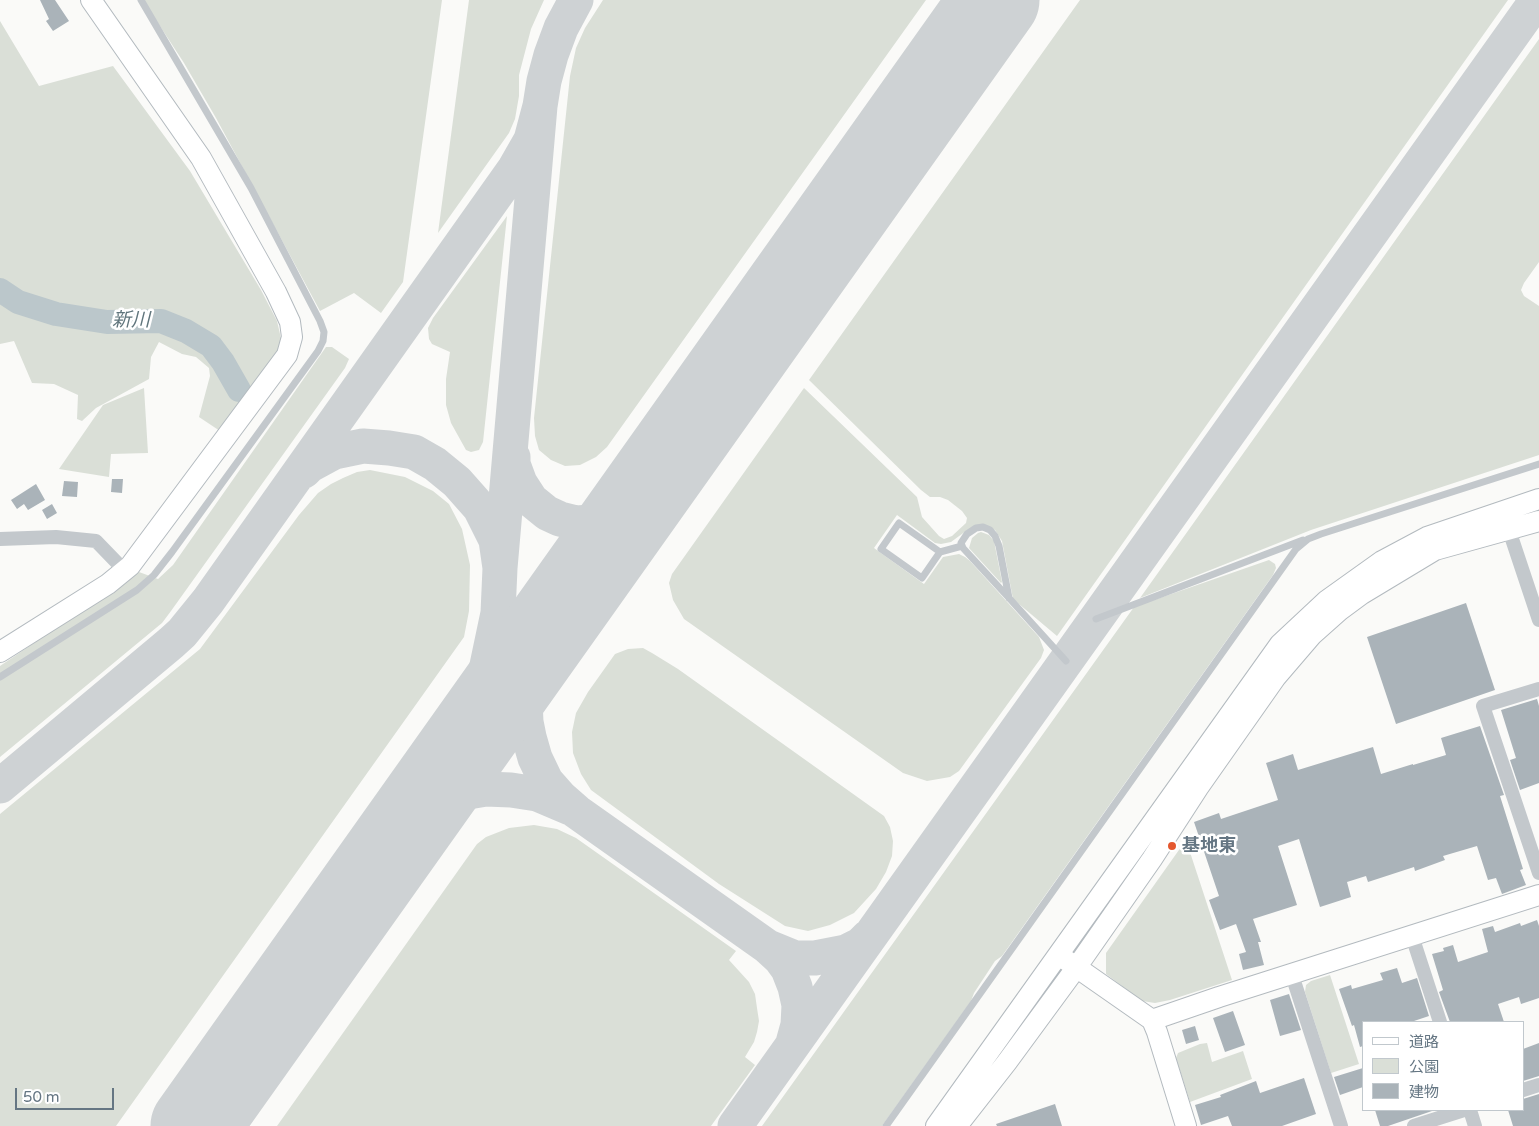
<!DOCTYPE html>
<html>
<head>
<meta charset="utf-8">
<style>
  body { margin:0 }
  #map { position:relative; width:1539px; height:1126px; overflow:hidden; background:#fafaf8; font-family:"Varela Round","Noto Sans JP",sans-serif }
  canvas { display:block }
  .legend { position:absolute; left:1362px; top:1021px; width:162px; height:90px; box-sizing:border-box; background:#fff; border:1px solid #c1c8cd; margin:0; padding:6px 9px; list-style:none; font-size:15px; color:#657683 }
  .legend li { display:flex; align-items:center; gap:10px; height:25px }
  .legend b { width:25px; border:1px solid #c1c8cd }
  .scale { position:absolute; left:15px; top:1088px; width:99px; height:22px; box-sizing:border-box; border:2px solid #657683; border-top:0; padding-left:6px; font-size:15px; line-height:18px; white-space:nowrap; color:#657683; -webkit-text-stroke:4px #fff; paint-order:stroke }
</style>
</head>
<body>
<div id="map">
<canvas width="1539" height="1126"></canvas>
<ul class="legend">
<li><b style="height:6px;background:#fff"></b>道路</li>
<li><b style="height:14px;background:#dadfd7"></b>公園</li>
<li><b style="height:14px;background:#aab3b9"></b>建物</li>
</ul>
<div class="scale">50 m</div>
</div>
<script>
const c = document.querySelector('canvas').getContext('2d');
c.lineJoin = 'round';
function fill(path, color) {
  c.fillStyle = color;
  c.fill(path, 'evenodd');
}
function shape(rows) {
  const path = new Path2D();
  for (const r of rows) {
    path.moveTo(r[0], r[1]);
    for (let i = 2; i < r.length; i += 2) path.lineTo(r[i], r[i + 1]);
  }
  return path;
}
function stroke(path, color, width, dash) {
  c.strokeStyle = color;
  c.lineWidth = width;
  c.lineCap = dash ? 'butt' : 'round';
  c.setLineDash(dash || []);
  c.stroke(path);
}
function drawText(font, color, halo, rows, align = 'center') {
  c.font = font + ' "Varela Round","Noto Sans JP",sans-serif';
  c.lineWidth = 5;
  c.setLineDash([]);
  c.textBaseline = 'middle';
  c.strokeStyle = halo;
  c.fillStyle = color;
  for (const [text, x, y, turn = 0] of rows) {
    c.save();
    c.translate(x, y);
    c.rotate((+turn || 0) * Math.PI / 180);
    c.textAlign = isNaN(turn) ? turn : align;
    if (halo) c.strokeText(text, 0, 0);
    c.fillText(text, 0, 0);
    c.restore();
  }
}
fill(shape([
  [143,0,442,0,403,282,381,313,354,293,320,311,216,118,184,63],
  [469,0,544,0,531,29,519,75,519,96,515,119,509,133,438,233],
  [603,0,926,0,607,447,596,457,580,465,565,466,551,460,539,450,535,436,534,418,570,76,576,48,585,28],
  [1080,0,1508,0,1057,636,1013,599,1002,541,995,530,977,525,966,531,951,542,941,544,935,543,897,515,874,548,924,584,943,557,959,554,965,557,970,561,1039,637,1044,650,1041,658,959,771,950,777,927,781,903,773,684,619,673,600,669,583,672,574,804,388,917,497,922,517,939,536,944,539,952,536,966,523,967,518,962,511,948,500,940,497,930,497,921,490,809,380],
  [0,21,39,86,113,66,190,171,261,290,277,321,283,347,220,431,199,417,210,376,209,368,196,357,182,354,159,342,151,357,149,379,96,408,82,421,77,419,78,395,54,384,32,383,14,341,0,344],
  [1539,39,1539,262,1524,283,1521,290,1524,296,1539,306,1539,455,1311,530,1140,598],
  [507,216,483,442,479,450,471,452,466,450,451,423,446,405,446,379,450,352,432,344,429,339,428,328,433,318],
  [326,347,332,347,349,359,345,368,171,611,162,623,0,757,0,666,139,572,158,579,173,565],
  [144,388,148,453,111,454,109,477,59,469,103,405],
  [370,470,405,477,433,491,449,504,462,529,470,565,469,611,464,637,116,1126,0,1126,0,814,200,649,299,515,318,493,331,484,343,478,357,472],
  [981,532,989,535,994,541,1002,582,1001,583,969,548,972,538,978,533],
  [1269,560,1275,564,1276,568,1273,575,1002,956,995,961,974,993,971,1001,882,1126,762,1126,1134,607],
  [643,648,652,653,678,669,884,816,890,827,893,841,892,856,886,872,876,889,854,913,830,925,808,931,785,926,719,884,591,790,581,774,573,753,572,732,576,713,588,692,615,654,628,649],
  [534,825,557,829,576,838,736,951,729,960,749,982,755,994,757,1008,759,1021,757,1032,754,1042,745,1057,755,1065,711,1126,277,1126,477,844,486,837,509,828],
  [1186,840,1232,980,1170,1000,1155,1003,1142,1001,1106,974,1106,953],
  [1330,975,1359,1064,1331,1073,1305,992,1306,985,1311,981],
  [1207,1043,1212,1062,1243,1051,1252,1079,1190,1102,1176,1058,1178,1053,1200,1044]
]), '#dadfd7');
stroke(shape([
  [0,290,18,302,56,314,107,322,161,321,186,331,211,346,223,362,239,390]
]), '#bbc7cb', 24);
stroke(shape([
  [513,457,513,464,520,483,531,500,547,513,560,519,576,523,592,522,613,518,625,512,652,483],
  [304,471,310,465,334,452,363,446,389,448,414,452,435,464,457,482,480,508,496,540,500,568,498,613,478,708,469,730,452,764],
  [500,568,540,106,544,81,551,55,561,28,576,0],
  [554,620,539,655,525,701,526,722,529,737,535,758,546,781,561,798,577,812,768,947,780,958,788,969,795,987,799,1005,798,1025,793,1043],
  [0,786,171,643,182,633,208,601,515,168,531,140,540,106],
  [386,857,428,816,445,804,468,792,486,789,511,790,537,794,570,808],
  [768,947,795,958,815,958,846,952,860,945,867,938],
  [735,1126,1537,0]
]), '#ced2d4', 35);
stroke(shape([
  [195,1126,995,0]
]), '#ced2d4', 89);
fill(shape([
  [40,0,55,0,69,21,53,31,46,21,49,19],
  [112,479,123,479,122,493,111,492],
  [64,481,78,482,77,497,62,496],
  [36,484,45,500,28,510,24,504,17,509,11,500],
  [52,504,57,513,47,519,42,510],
  [1466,603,1495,690,1396,724,1367,637],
  [1537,699,1539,706,1539,783,1520,790,1510,760,1516,758,1501,710],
  [1480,726,1504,795,1500,796,1523,869,1520,870,1526,885,1502,894,1496,878,1488,880,1477,846,1443,856,1445,860,1415,871,1414,867,1368,882,1366,876,1347,882,1351,897,1320,907,1299,839,1278,846,1297,905,1253,919,1261,942,1258,942,1264,965,1243,970,1239,954,1246,952,1236,924,1220,930,1209,900,1219,896,1194,822,1219,813,1221,819,1278,800,1266,763,1293,754,1298,770,1373,747,1381,774,1413,764,1413,765,1446,755,1441,738],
  [1537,920,1539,926,1539,998,1521,1004,1519,997,1498,1004,1504,1022,1450,1022,1439,992,1443,990,1432,954,1444,951,1443,948,1453,945,1458,962,1488,952,1482,929,1493,926,1495,932,1520,923,1521,926],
  [1397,968,1402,983,1417,978,1429,1016,1411,1022,1363,1022,1363,1046,1360,1047,1354,1025,1352,1026,1339,989,1351,985,1352,989,1383,980,1380,973],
  [1289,994,1301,1030,1280,1036,1270,1000],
  [1233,1011,1245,1045,1225,1052,1213,1018],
  [1195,1026,1199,1040,1186,1044,1182,1030],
  [1539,1043,1539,1076,1523,1081,1523,1049],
  [1363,1068,1363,1087,1340,1095,1334,1077],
  [1304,1078,1316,1114,1282,1126,1232,1126,1228,1116,1201,1125,1195,1105,1221,1097,1220,1095,1256,1081,1260,1093],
  [1539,1094,1539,1126,1513,1126,1508,1110,1523,1110,1523,1099],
  [1055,1104,1062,1126,997,1126,996,1124],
  [1375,1110,1432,1110,1432,1111,1388,1126,1380,1126]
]), '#aab3b9');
const secondary = shape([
  [0,652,108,584,130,566,287,355,292,337,290,322,276,292,201,158,91,0],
  [1066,960,1152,1020,1157,1032,1186,1126],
  [1152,1020,1219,997,1539,895],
  [936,1126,1280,644,1326,601,1382,561,1427,537,1539,499],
  [957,1126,1007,1062,1076,968,1152,859,1198,788,1276,677,1312,635,1339,611,1362,594,1435,550,1539,521]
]);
stroke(secondary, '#b3babf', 22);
stroke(shape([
  [940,552,899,523,881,549,922,578,940,552,962,546],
  [1009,598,999,546,995,536,990,530,983,527,976,528,967,534,961,543,963,548,1009,598,1066,661],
  [1096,619,1303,540],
  [0,677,137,590,154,575,172,552,318,351,323,341,324,332,320,321,251,188,141,0],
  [886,1126,1296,549,1308,539,1321,534,1539,464]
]), '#c3c8cc', 7);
stroke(shape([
  [1509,530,1539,620],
  [0,539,56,537,96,541,125,571],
  [1539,689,1483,706,1539,873],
  [1412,936,1440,1022],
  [1292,975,1341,1126],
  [1523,1090,1539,1085],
  [1470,1110,1475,1126],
  [1414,1126,1464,1110]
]), '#c3c8cc', 14);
stroke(secondary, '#fff', 20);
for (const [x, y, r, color] of [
  [1172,846,5,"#e4572e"]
]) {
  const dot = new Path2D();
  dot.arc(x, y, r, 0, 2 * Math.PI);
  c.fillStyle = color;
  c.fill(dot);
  stroke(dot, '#fff', 2);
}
drawText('bold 18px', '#657683', '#fff', [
  ["基地東",1182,846]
], 'left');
drawText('italic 19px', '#60757c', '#fff', [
  ["新川",131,321]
]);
</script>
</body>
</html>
